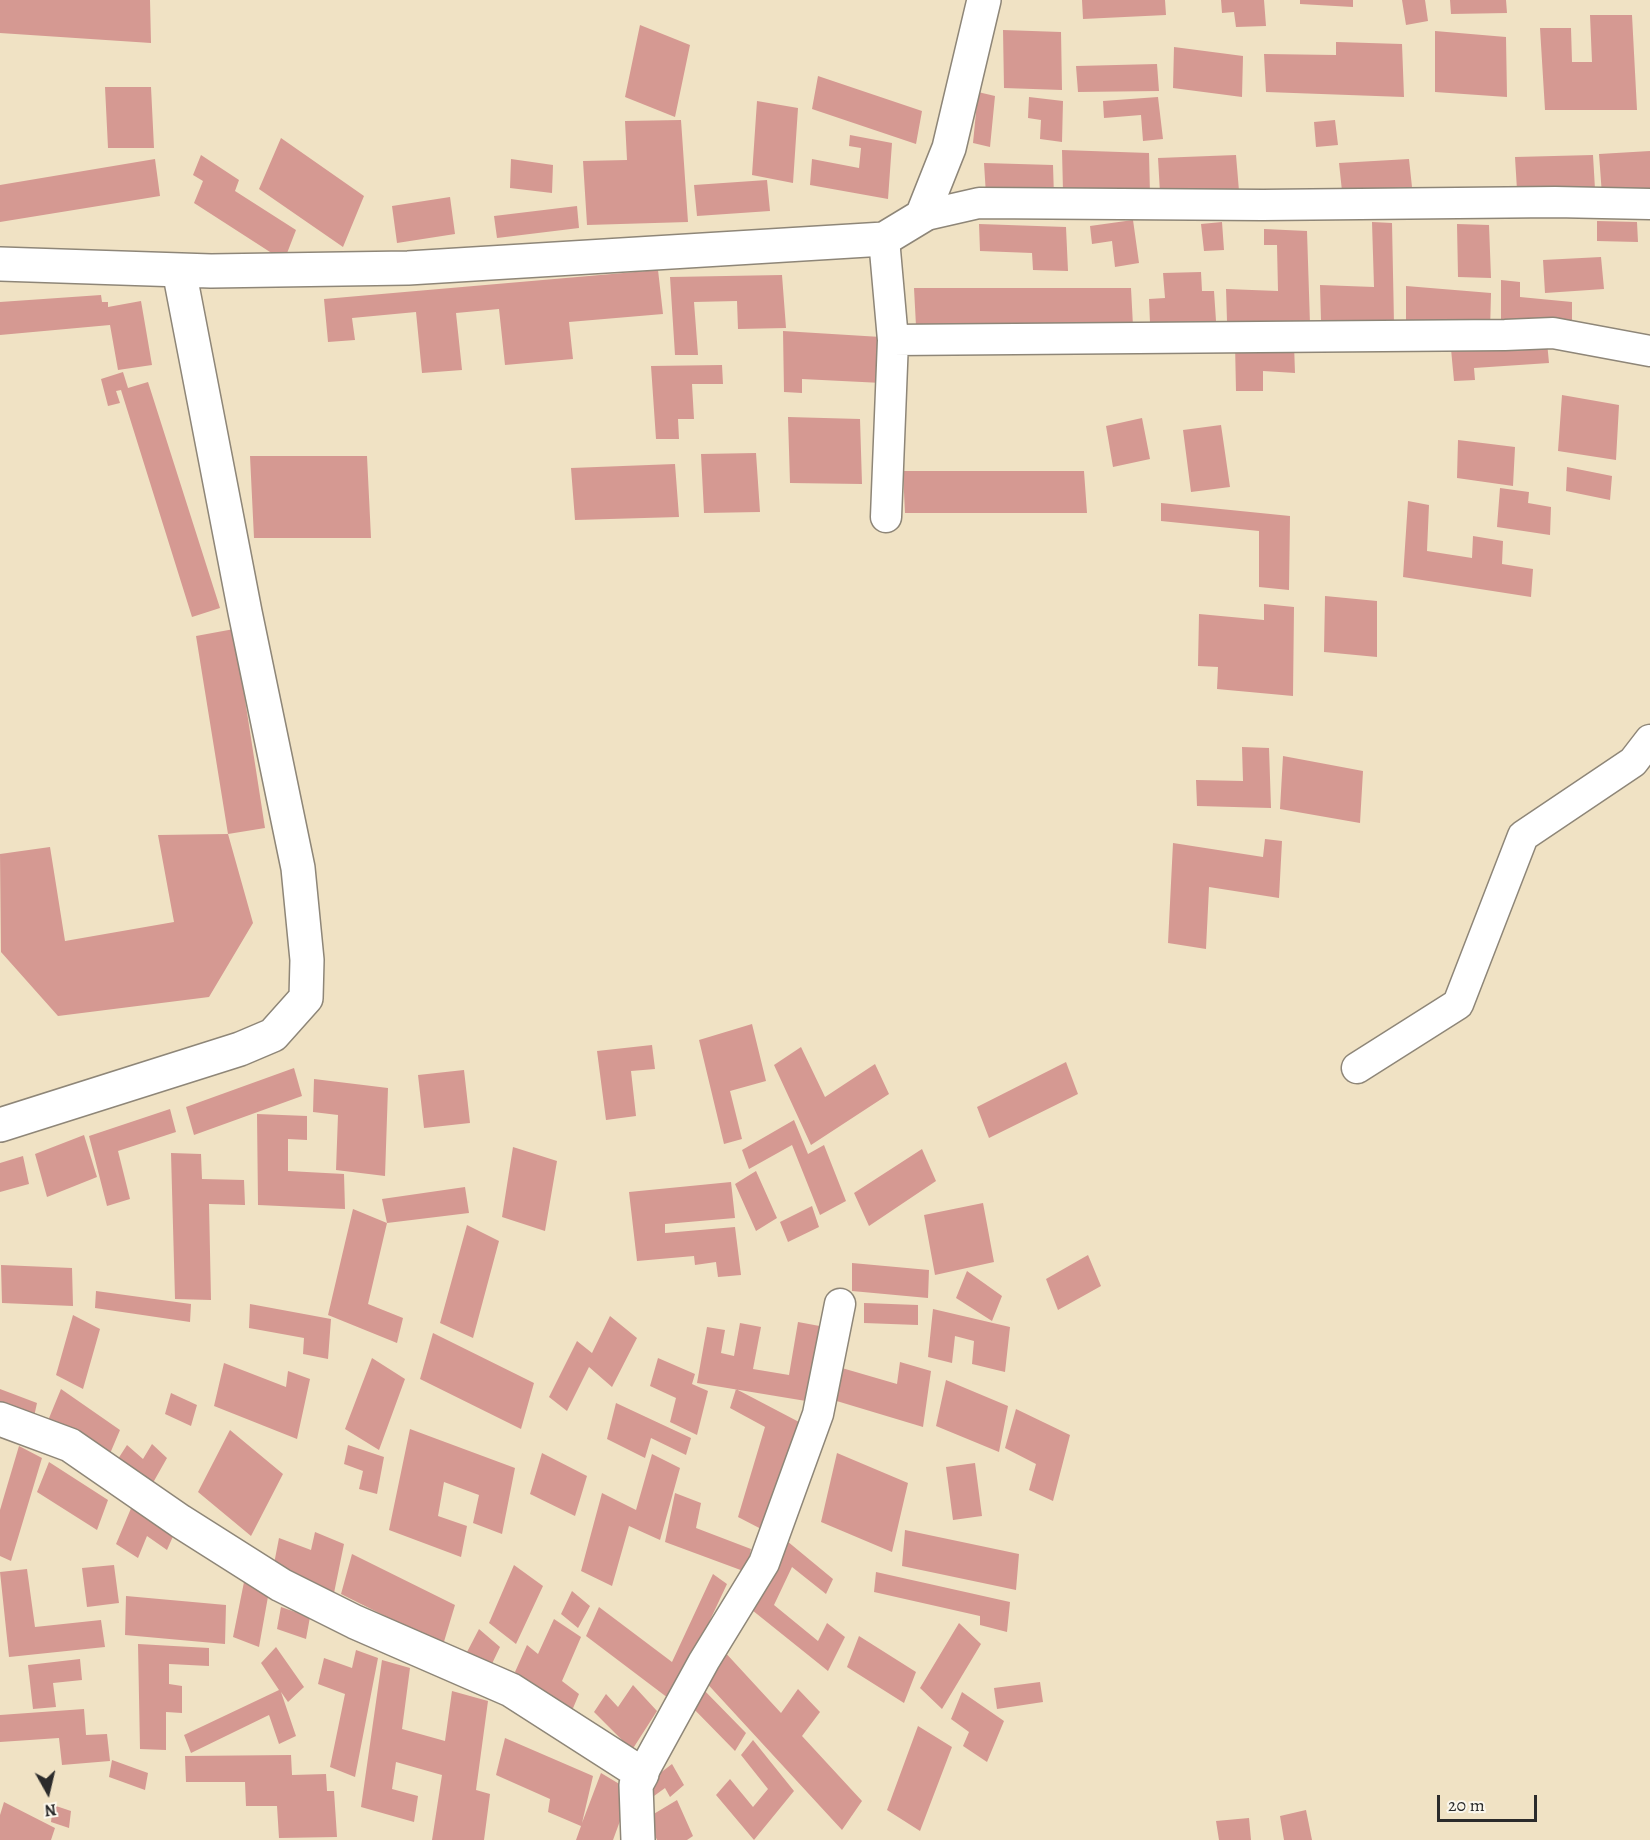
<!DOCTYPE html>
<html>
<head>
<meta charset="utf-8">
<style>
  body { margin:0 }
  #map { position:relative; width:1650px; height:1840px; overflow:hidden; background:#f0e2c4; font-family:Alegreya,serif }
  canvas { display:block }
  .north { position:absolute; left:18px; top:1762px; width:60px; height:60px; -webkit-text-stroke:4px #fbf7ec; paint-order:stroke; rotate:172deg; font-size:16px; font-weight:700; line-height:24px; text-align:center; color:#2b2b2b }
  .north::after { content:''; display:block; margin:auto; width:21px; height:27px; background:#2b2b2b; clip-path:polygon(50% 0,100% 100%,50% 72%,0 100%) }
  .scale { position:absolute; left:1437px; top:1795px; width:100px; height:27px; box-sizing:border-box; border:3px solid #2b2b2b; border-top:0; padding-left:8px; font-size:18px; line-height:21px; white-space:nowrap; color:#2b2b2b; -webkit-text-stroke:4px #fbf7ec; paint-order:stroke }
</style>
</head>
<body>
<div id="map">
<canvas width="1650" height="1840"></canvas>
<div class="north">N</div>
<div class="scale">20 m</div>
</div>
<script>
const c = document.querySelector('canvas').getContext('2d');
c.lineJoin = 'round';
function fill(path, color) {
  c.fillStyle = color;
  c.fill(path, 'evenodd');
}
function shape(rows) {
  const path = new Path2D();
  for (const r of rows) {
    path.moveTo(r[0], r[1]);
    for (let i = 2; i < r.length; i += 2) path.lineTo(r[i], r[i + 1]);
  }
  return path;
}
function stroke(path, color, width, dash) {
  c.strokeStyle = color;
  c.lineWidth = width;
  c.lineCap = dash ? 'butt' : 'round';
  c.setLineDash(dash || []);
  c.stroke(path);
}
fill(shape([
  [0,0,150,0,151,43,0,33],
  [1082,0,1165,0,1166,15,1083,19],
  [1221,0,1264,0,1266,26,1236,27,1234,12,1222,13],
  [1300,0,1353,0,1353,7,1300,4],
  [1402,0,1425,0,1428,21,1406,25],
  [1450,0,1506,0,1507,13,1451,14],
  [1590,15,1632,15,1637,110,1545,110,1540,28,1571,28,1572,62,1592,62],
  [640,25,690,45,675,117,625,97],
  [1003,30,1061,32,1062,90,1004,88],
  [1435,31,1506,37,1507,97,1435,92],
  [1336,42,1402,44,1404,97,1266,92,1264,54,1336,55],
  [1174,47,1243,56,1242,97,1173,88],
  [1157,64,1159,91,1078,92,1076,66],
  [818,76,922,111,916,144,812,109],
  [105,87,151,87,154,148,108,148],
  [978,92,995,96,990,147,973,143],
  [1029,97,1063,101,1062,142,1040,139,1041,120,1028,118],
  [1158,97,1163,139,1143,141,1141,115,1104,118,1103,101],
  [757,101,798,108,793,183,752,175],
  [681,120,688,222,587,225,583,161,627,160,625,121],
  [1335,120,1338,145,1316,147,1314,122],
  [850,135,892,143,888,199,810,185,812,159,859,168,861,148,849,146],
  [281,138,364,196,343,247,259,189],
  [1062,150,1149,153,1150,195,1063,192],
  [1650,151,1650,192,1602,195,1599,154],
  [201,155,239,180,235,191,296,230,284,261,194,203,203,181,193,175],
  [1236,155,1239,191,1160,193,1158,158],
  [1593,155,1595,189,1517,190,1515,157],
  [155,159,160,196,0,222,0,185],
  [511,159,553,165,552,193,510,188],
  [1409,159,1412,187,1342,191,1339,163],
  [984,163,1053,165,1054,197,986,195],
  [767,180,770,211,697,216,694,185],
  [450,197,455,234,397,243,392,206],
  [577,206,579,228,497,238,494,216],
  [1133,220,1139,263,1115,267,1112,241,1092,244,1090,226],
  [1597,221,1637,222,1638,242,1597,241],
  [1222,222,1224,250,1204,251,1201,224],
  [1372,222,1392,223,1394,324,1321,321,1320,285,1374,287],
  [979,224,1066,227,1068,271,1033,270,1032,253,980,251],
  [1457,224,1489,225,1491,278,1458,277],
  [1264,229,1307,231,1310,324,1227,321,1226,289,1278,291,1277,245,1264,245],
  [1601,257,1604,289,1545,293,1543,260],
  [658,270,663,314,569,322,573,359,505,365,499,309,456,313,462,370,422,373,416,312,352,318,355,340,328,342,324,299],
  [1201,272,1202,291,1214,291,1216,321,1150,323,1149,299,1165,298,1163,273],
  [782,275,786,328,738,329,737,301,694,302,698,355,675,355,670,277],
  [1501,280,1520,282,1520,297,1572,302,1572,325,1501,319],
  [1406,286,1491,293,1490,332,1406,325],
  [914,288,1131,288,1133,326,916,326],
  [101,295,102,302,108,302,108,307,141,301,152,365,118,370,110,325,0,335,0,302],
  [783,331,881,337,882,383,802,379,802,393,784,392],
  [1547,342,1549,363,1474,368,1475,380,1454,381,1451,349],
  [1235,343,1294,344,1295,373,1263,371,1263,391,1236,391],
  [722,365,723,384,692,384,694,419,678,419,679,439,656,439,651,366],
  [123,372,128,388,148,382,220,608,192,617,121,390,116,391,120,403,108,406,101,379],
  [1562,395,1619,405,1616,460,1558,451],
  [788,417,860,419,862,484,790,483],
  [1142,418,1150,459,1113,467,1106,426],
  [1221,425,1230,487,1191,492,1183,430],
  [1458,440,1515,447,1513,486,1457,478],
  [756,453,760,512,704,513,701,454],
  [250,456,367,456,371,538,254,538],
  [675,464,679,517,575,520,571,468],
  [1567,467,1612,476,1610,500,1566,491],
  [903,471,1084,471,1087,513,905,513],
  [1500,488,1529,492,1528,503,1551,507,1550,535,1497,527],
  [1408,501,1429,505,1427,551,1472,558,1473,536,1503,541,1502,564,1533,569,1531,597,1403,577],
  [1161,503,1290,516,1289,590,1259,587,1259,531,1161,521],
  [1325,596,1377,601,1377,657,1324,652],
  [1264,604,1294,607,1293,696,1217,689,1218,667,1198,666,1199,614,1264,620],
  [234,629,265,828,228,834,196,636],
  [1242,747,1269,748,1271,808,1197,806,1196,780,1243,781],
  [1283,756,1363,771,1360,823,1280,809],
  [228,834,253,923,209,997,58,1016,1,952,0,854,50,847,65,941,174,922,158,835],
  [1265,839,1282,841,1279,898,1209,887,1206,949,1168,943,1173,843,1263,857],
  [752,1024,766,1081,730,1091,742,1139,724,1144,699,1040],
  [652,1045,655,1069,631,1071,636,1116,606,1120,597,1051],
  [801,1047,825,1097,875,1064,889,1094,811,1145,774,1065],
  [1066,1062,1078,1094,989,1138,977,1107],
  [294,1068,302,1096,194,1135,186,1107],
  [464,1070,470,1123,424,1128,418,1075],
  [314,1079,388,1088,385,1176,336,1170,338,1115,313,1112],
  [170,1109,176,1132,118,1151,130,1199,107,1206,89,1136],
  [257,1114,307,1116,307,1140,288,1139,288,1171,344,1174,345,1209,258,1205],
  [794,1120,808,1154,824,1145,846,1201,820,1215,792,1145,749,1169,742,1150],
  [84,1135,97,1177,47,1197,35,1154],
  [513,1147,557,1161,545,1231,502,1217],
  [922,1149,936,1181,869,1226,854,1193],
  [171,1153,201,1154,202,1179,244,1180,245,1205,209,1204,211,1300,175,1299],
  [23,1156,29,1184,0,1192,0,1163],
  [756,1171,777,1218,756,1231,735,1184],
  [731,1182,735,1218,665,1224,665,1233,735,1227,741,1275,718,1277,716,1262,695,1265,694,1256,637,1261,629,1192],
  [465,1187,469,1213,387,1223,382,1199],
  [983,1203,994,1262,935,1275,924,1215],
  [812,1206,819,1227,788,1242,780,1222],
  [353,1209,387,1223,368,1304,403,1318,397,1343,328,1315],
  [467,1225,499,1241,473,1338,440,1323],
  [1088,1255,1101,1286,1058,1310,1046,1279],
  [852,1263,929,1270,928,1298,852,1291],
  [1,1265,72,1268,73,1306,2,1303],
  [967,1271,1002,1296,992,1321,956,1298],
  [96,1291,191,1304,190,1322,95,1308],
  [864,1303,918,1305,918,1325,864,1323],
  [250,1304,331,1319,328,1359,303,1354,304,1338,249,1328],
  [933,1309,1010,1327,1005,1372,972,1364,974,1341,955,1336,952,1363,928,1357],
  [73,1315,100,1329,83,1389,56,1375],
  [610,1316,637,1338,612,1387,589,1367,567,1411,549,1397,577,1341,592,1353],
  [798,1322,825,1327,812,1402,697,1383,707,1327,725,1330,721,1353,734,1356,740,1323,761,1327,753,1369,789,1375],
  [433,1333,534,1383,521,1429,420,1379],
  [372,1358,405,1379,379,1450,345,1429],
  [658,1358,695,1374,692,1384,708,1391,697,1435,670,1422,676,1398,650,1386],
  [900,1362,931,1371,923,1427,830,1399,835,1366,897,1384],
  [224,1363,286,1387,288,1371,310,1379,297,1439,214,1406],
  [946,1380,1008,1406,999,1452,936,1426],
  [0,1389,37,1403,32,1426,0,1414],
  [61,1389,120,1430,106,1463,47,1423],
  [736,1389,799,1422,767,1532,738,1517,765,1427,730,1408],
  [171,1393,197,1405,191,1426,165,1414],
  [616,1403,691,1438,686,1455,651,1438,645,1458,607,1439],
  [1016,1409,1070,1435,1053,1501,1029,1490,1036,1464,1005,1448],
  [410,1429,515,1468,502,1534,473,1523,479,1495,444,1482,438,1516,467,1526,461,1557,389,1530],
  [230,1430,283,1474,251,1536,198,1492],
  [152,1444,167,1458,150,1488,118,1459,127,1445,143,1459],
  [348,1445,384,1457,377,1494,359,1489,363,1471,344,1464],
  [19,1446,42,1458,11,1561,0,1556,0,1510],
  [542,1453,587,1476,575,1516,530,1494],
  [837,1453,908,1483,892,1552,821,1522],
  [652,1454,680,1468,660,1540,629,1526,612,1586,581,1571,602,1493,636,1510],
  [49,1462,108,1500,97,1530,37,1492],
  [975,1463,982,1516,953,1520,946,1467],
  [675,1493,701,1503,696,1528,751,1549,746,1572,665,1542],
  [132,1506,174,1534,167,1550,147,1536,138,1558,116,1544],
  [905,1530,1019,1554,1016,1590,902,1566],
  [315,1532,344,1544,334,1593,273,1569,279,1538,311,1550],
  [787,1541,833,1579,826,1594,792,1567,774,1605,818,1641,827,1623,845,1637,828,1671,752,1610],
  [352,1554,455,1605,443,1645,341,1594],
  [114,1565,119,1603,87,1607,82,1568],
  [514,1565,543,1586,516,1644,489,1623],
  [27,1569,35,1627,101,1620,105,1647,9,1657,0,1572],
  [876,1572,1010,1602,1007,1632,980,1625,980,1616,874,1592],
  [713,1574,727,1584,672,1701,586,1636,599,1607,672,1662],
  [244,1582,269,1591,259,1647,233,1637],
  [572,1591,590,1606,578,1628,561,1614],
  [126,1596,226,1605,225,1644,125,1635],
  [281,1607,310,1617,306,1639,277,1629],
  [554,1619,581,1637,562,1681,579,1694,571,1713,515,1672,527,1645,538,1654],
  [959,1623,981,1644,942,1709,920,1688],
  [479,1629,500,1647,489,1670,467,1652],
  [859,1636,916,1672,904,1703,847,1667],
  [138,1644,209,1648,209,1666,169,1664,169,1684,182,1686,182,1713,166,1712,166,1750,140,1749],
  [276,1647,304,1687,288,1702,281,1692,296,1736,279,1744,269,1715,191,1753,184,1735,279,1690,261,1663],
  [722,1649,781,1713,798,1689,820,1712,802,1736,862,1801,842,1830,702,1678],
  [356,1650,378,1658,355,1777,330,1767,345,1694,318,1684,324,1658,352,1668],
  [80,1659,82,1680,53,1683,56,1707,33,1709,28,1665],
  [382,1660,410,1668,402,1729,445,1741,452,1691,488,1701,476,1790,490,1794,484,1840,432,1840,442,1775,396,1762,392,1789,418,1796,414,1822,361,1807],
  [1040,1682,1043,1702,997,1709,994,1688],
  [633,1685,657,1711,632,1750,594,1712,606,1694,618,1707],
  [701,1687,746,1733,735,1751,689,1704],
  [962,1692,1004,1721,987,1762,963,1746,969,1732,951,1719],
  [84,1709,86,1735,107,1734,110,1761,62,1765,59,1738,0,1742,0,1715],
  [918,1726,952,1747,920,1831,887,1810],
  [505,1738,593,1776,582,1823,601,1773,631,1791,613,1840,576,1840,581,1826,548,1812,550,1799,496,1775],
  [753,1740,794,1791,754,1840,716,1795,730,1779,753,1807,768,1789,741,1755],
  [291,1755,292,1775,326,1774,327,1791,334,1791,337,1837,279,1838,277,1806,246,1806,245,1782,186,1782,185,1756],
  [112,1760,148,1773,145,1790,109,1777],
  [672,1764,684,1785,670,1797,665,1788,654,1796,647,1783],
  [677,1800,693,1836,687,1840,657,1840,647,1818],
  [4,1802,55,1828,51,1840,0,1840,0,1815],
  [53,1805,71,1811,69,1828,51,1822],
  [1306,1810,1312,1840,1284,1840,1280,1816],
  [1249,1818,1251,1840,1219,1840,1216,1821]
]), '#d59992');
const minor = shape([
  [922,216,979,203,1263,205,1555,202,1650,204],
  [884,239,893,340,1505,335,1553,333,1650,351],
  [886,517,893,340],
  [1357,1068,1458,1004,1523,836,1633,762,1650,740],
  [642,1774,704,1661,764,1563,818,1414,840,1304]
]);
const tertiary = shape([
  [0,264,211,271,408,268,884,239,922,216,949,148,984,0],
  [0,1125,240,1049,273,1035,306,998,307,960,298,868,245,612,179,270],
  [0,1419,70,1445,180,1521,281,1585,355,1622,511,1690,642,1774,636,1785,638,1840]
]);
stroke(minor, '#8e8678', 33);
stroke(tertiary, '#8e8678', 36);
stroke(minor, '#fff', 30);
stroke(tertiary, '#fff', 33);
</script>
</body>
</html>
